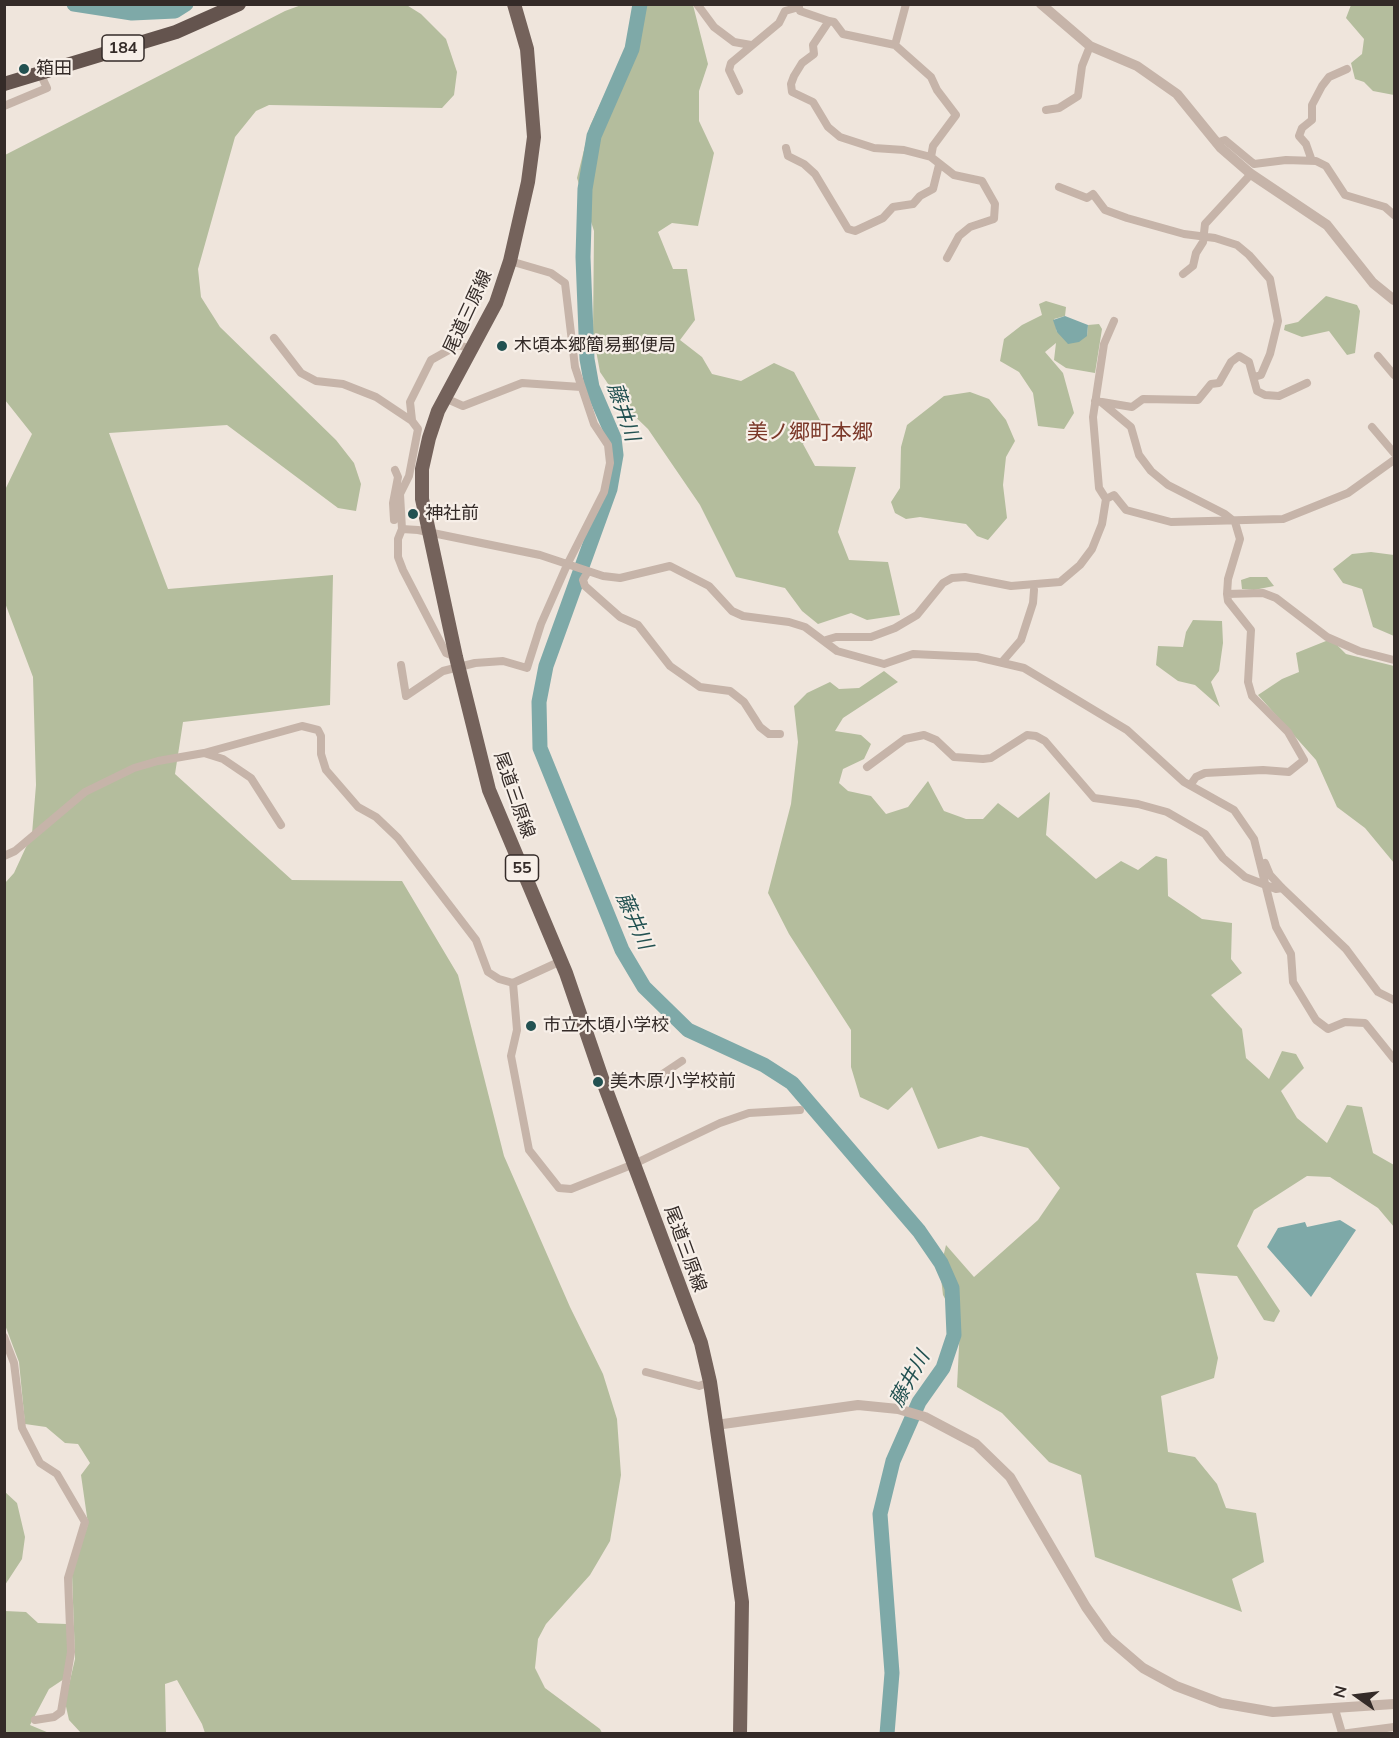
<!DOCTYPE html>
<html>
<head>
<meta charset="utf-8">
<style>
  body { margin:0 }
  #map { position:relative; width:1399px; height:1738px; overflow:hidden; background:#efe5dc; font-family:Mulish,sans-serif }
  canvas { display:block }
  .frame { position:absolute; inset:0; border:6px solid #342b28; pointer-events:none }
  .north { position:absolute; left:1327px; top:1666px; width:60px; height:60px; -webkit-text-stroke:4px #f7efe8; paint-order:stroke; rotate:284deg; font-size:16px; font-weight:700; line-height:24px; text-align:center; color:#342b28 }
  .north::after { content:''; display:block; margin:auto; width:21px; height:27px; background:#342b28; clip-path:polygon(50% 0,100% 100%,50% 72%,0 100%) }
</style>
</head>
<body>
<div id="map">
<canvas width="1399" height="1738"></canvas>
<div class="frame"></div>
<div class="north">N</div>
</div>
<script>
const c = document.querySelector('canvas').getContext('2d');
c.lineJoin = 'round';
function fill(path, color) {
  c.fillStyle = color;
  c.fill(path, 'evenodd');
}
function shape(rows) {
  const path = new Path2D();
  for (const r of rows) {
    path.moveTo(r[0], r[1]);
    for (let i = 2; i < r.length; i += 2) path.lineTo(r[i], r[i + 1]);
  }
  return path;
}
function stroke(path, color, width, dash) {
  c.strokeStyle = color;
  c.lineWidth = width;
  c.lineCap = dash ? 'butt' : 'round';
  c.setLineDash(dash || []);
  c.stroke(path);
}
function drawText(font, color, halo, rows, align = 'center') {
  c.font = font + ' Mulish,"Noto Sans JP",sans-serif';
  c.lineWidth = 4.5;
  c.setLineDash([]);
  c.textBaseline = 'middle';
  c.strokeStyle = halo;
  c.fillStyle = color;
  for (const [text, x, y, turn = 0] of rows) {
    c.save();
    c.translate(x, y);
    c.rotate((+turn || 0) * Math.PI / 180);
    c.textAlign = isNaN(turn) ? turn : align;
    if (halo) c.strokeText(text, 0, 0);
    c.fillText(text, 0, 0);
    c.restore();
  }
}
fill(shape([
  [304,4,405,4,421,14,446,39,457,72,454,95,442,108,269,105,256,111,235,137,198,269,201,297,220,327,336,440,354,463,361,484,356,511,338,508,227,425,109,433,168,589,333,575,330,705,183,722,175,774,292,880,402,881,458,975,504,1156,570,1307,603,1374,617,1419,621,1475,610,1541,590,1575,546,1624,538,1639,535,1668,545,1688,600,1729,602,1733,205,1733,202,1724,177,1680,165,1684,166,1733,81,1733,69,1720,65,1702,75,1659,72,1574,88,1524,81,1475,90,1463,78,1444,65,1443,46,1427,25,1424,19,1362,5,1325,5,883,14,873,32,834,36,785,33,677,5,603,4,492,32,434,5,400,5,155,285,11],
  [646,5,693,5,708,64,699,91,699,121,714,153,698,226,672,223,658,232,673,269,687,269,695,320,680,340,702,357,712,374,741,381,774,363,794,372,821,422,803,444,815,466,856,467,838,532,849,560,888,562,900,615,867,620,851,613,818,624,802,611,785,588,736,577,700,505,648,429,621,403,600,372,593,334,594,231,577,178,590,126],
  [1351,5,1394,5,1394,95,1373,91,1364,82,1355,79,1351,63,1362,54,1364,39,1346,18],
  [1326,296,1357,305,1360,311,1355,353,1347,355,1329,331,1302,337,1284,330,1285,325,1298,322],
  [1046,301,1066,307,1065,316,1054,319,1057,332,1087,336,1088,325,1099,324,1102,329,1095,373,1066,368,1054,360,1056,343,1045,352,1063,373,1074,413,1064,429,1038,426,1033,393,1019,372,1000,361,1004,339,1022,325,1042,315,1039,304],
  [970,392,989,399,1006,420,1015,441,1006,457,1003,485,1007,518,988,540,977,536,966,524,920,517,906,519,895,513,891,502,900,488,901,447,907,425,944,396],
  [1371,552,1394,555,1394,636,1373,627,1362,589,1343,583,1333,569,1352,554],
  [1250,577,1267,577,1274,586,1254,590,1242,589,1241,580],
  [1193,620,1222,621,1223,643,1219,671,1211,682,1220,707,1195,685,1178,681,1156,665,1158,646,1183,647,1186,632],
  [1331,639,1346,654,1394,666,1394,863,1365,828,1337,807,1316,760,1258,695,1282,679,1299,672,1296,653],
  [884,671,898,682,843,718,835,731,861,735,871,744,864,759,843,769,839,783,848,791,871,796,886,814,908,807,928,781,944,811,966,819,983,819,998,803,1018,818,1050,792,1046,835,1096,879,1121,861,1138,870,1156,856,1167,859,1168,896,1202,919,1232,923,1231,959,1242,973,1211,995,1242,1029,1246,1058,1269,1079,1282,1051,1296,1054,1304,1068,1281,1091,1297,1118,1327,1143,1347,1105,1362,1107,1373,1153,1394,1165,1394,1227,1378,1208,1330,1177,1307,1176,1254,1210,1237,1246,1280,1311,1274,1322,1264,1320,1237,1276,1196,1273,1218,1358,1214,1378,1161,1396,1168,1452,1195,1457,1217,1484,1226,1508,1256,1513,1264,1562,1232,1579,1242,1612,1095,1557,1081,1475,1049,1462,1002,1413,957,1387,960,1326,943,1295,940,1270,946,1245,974,1277,1038,1220,1060,1188,1028,1148,981,1136,938,1149,912,1087,888,1110,860,1097,851,1067,851,1030,789,934,768,893,791,804,798,742,794,706,807,693,830,682,839,689,859,688],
  [4,1491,17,1503,25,1537,22,1559,5,1585],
  [5,1611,26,1612,38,1623,67,1624,68,1654,64,1679,49,1689,30,1725,49,1733,5,1734]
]), '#b4bd9d');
fill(shape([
  [1065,316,1088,325,1087,336,1079,342,1068,344,1057,332,1053,320],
  [1340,1220,1356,1230,1311,1297,1267,1247,1278,1228,1305,1222,1307,1227]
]), '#7ea9a8');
stroke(shape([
  [74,4,132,13,175,11,186,4],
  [640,4,632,49,594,136,585,189,583,257,587,359,592,387,614,438,616,455,610,489,546,666,539,702,540,748,622,950,644,987,688,1030,764,1065,792,1083,919,1231,941,1263,952,1288,954,1335,943,1368,919,1402,893,1461,880,1514,892,1673,887,1734]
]), '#7ea9a8', 15);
stroke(shape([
  [697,4,714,27,734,42,751,45],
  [798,4,800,11,829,21],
  [895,45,906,4],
  [739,91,729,70,731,63,779,23,785,11,799,7],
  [4,106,47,88,40,73],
  [1046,110,1059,108,1078,96,1082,66,1090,46],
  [1216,143,1225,140,1254,164,1286,160,1316,161,1326,166,1345,195,1385,207,1394,215],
  [786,148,788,156,804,164,815,174,848,229,855,231,883,218,893,207,913,204,920,196,933,189,939,165],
  [931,157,904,150,874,148,840,137,828,127,813,102,792,92,791,84,794,76,802,63,814,54,813,45,829,21,834,22,843,34,895,45,931,77,937,90,956,115,933,146,931,157,954,175,982,181,995,204,994,219,970,227,959,236,947,258],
  [1312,161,1306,144,1299,136,1302,128,1312,120,1312,105,1322,86,1329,77,1347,69],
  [1059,187,1087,198,1093,194,1105,210,1127,218,1184,234,1215,238,1237,245,1249,255,1270,279,1278,321,1270,354,1261,375,1254,377],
  [1183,274,1193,266,1196,253,1203,242,1205,224,1251,174],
  [274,338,301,373,316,381,343,384,376,397,412,421,418,429,409,476,400,494,402,529],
  [1378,356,1394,375],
  [445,398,463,406,522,383,581,387],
  [1095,401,1101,402,1131,427,1139,455,1151,471,1168,485,1225,514,1235,522,1240,539,1228,579,1227,594,1228,601,1251,630,1248,682,1252,696,1288,732,1304,760,1289,772,1263,770,1205,773,1196,777,1191,784],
  [1102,402,1132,407,1143,399,1198,400,1211,384,1219,383,1231,362,1239,356,1249,362,1257,391,1265,395,1279,396,1307,383],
  [412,420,410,402,431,360,458,345,472,349],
  [1372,427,1394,453],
  [1106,499,1114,495,1126,510,1171,522,1283,519,1348,493,1394,460],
  [394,520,393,503,398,477,395,470],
  [587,573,583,580,585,586,620,617,638,625,670,666,700,687,730,691,744,702,760,727,769,734,780,734],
  [1227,594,1263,593,1276,598,1327,637,1359,651,1394,660],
  [826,640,836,637,871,637,895,628,917,615,943,583,952,578,965,577,1011,586,1060,582,1080,565,1092,549,1102,524,1106,499,1099,488,1093,417,1104,344,1114,321],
  [456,657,446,653,403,570,398,557,398,539,402,529,418,530,540,555,603,576,620,578,670,566,709,586,732,611,743,616,789,622,805,627,837,651,884,664,913,654,977,657,1024,668,1127,730,1184,782,1234,810,1254,839,1276,927,1291,954,1293,982,1316,1020,1328,1029,1345,1022,1365,1023,1394,1059],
  [1002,662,1021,640,1033,603,1034,590],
  [401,665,406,696,443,671,475,663,503,661,527,668,541,624,567,565,604,492,610,463,608,445,594,424,575,367,565,283,551,273,510,261],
  [204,753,302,726,318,730,321,736,321,754,326,770,358,807,376,817,398,838,476,940,488,972,499,979,513,983],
  [867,767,905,739,924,735,936,740,954,757,983,759,991,758,1027,735,1036,736,1045,741,1094,798,1138,804,1167,812,1205,834,1223,858,1245,877,1276,889,1282,888],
  [4,856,15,851,85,792,134,768,158,761,204,753,223,759,251,778,281,825],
  [1265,863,1270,875,1282,888,1346,949,1378,992,1394,1000],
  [561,961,513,983,517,1030,511,1056,529,1150,559,1188,571,1189,634,1164,720,1123,749,1113,800,1110],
  [605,1087,661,1075,682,1061],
  [4,1337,14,1363,22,1428,40,1463,57,1474,85,1522,68,1578,71,1652,61,1712,54,1717,35,1720],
  [646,1372,699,1386,710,1382],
  [1335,1709,1342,1733],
  [1341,1734,1394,1727]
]), '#c6b4a9', 8);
stroke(shape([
  [1041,4,1090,46,1137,66,1177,94,1221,148,1251,174,1327,225,1373,283,1394,300],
  [716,1425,858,1405,898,1409,925,1417,976,1444,1010,1477,1086,1607,1108,1638,1143,1668,1176,1686,1221,1703,1273,1712,1394,1704]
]), '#c6b4a9', 10);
stroke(shape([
  [514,4,527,49,534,137,528,182,510,261,496,303,438,411,429,438,422,469,422,499,456,657,489,790,566,973,605,1087,701,1343,710,1382,742,1602,740,1734]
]), '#74625b', 14);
stroke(shape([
  [4,84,176,32,239,4]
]), '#64544e', 14);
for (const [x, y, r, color] of [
  [24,69,6,"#225151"],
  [502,346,6,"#225151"],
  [413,514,6,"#225151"],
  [531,1026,6,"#225151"],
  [598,1082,6,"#225151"]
]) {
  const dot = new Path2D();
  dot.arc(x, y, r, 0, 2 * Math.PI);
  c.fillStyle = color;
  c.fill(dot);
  stroke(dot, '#f7efe8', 2);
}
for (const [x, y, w] of [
  [123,48,42],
  [522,868,33]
]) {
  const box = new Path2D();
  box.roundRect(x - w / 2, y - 13, w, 26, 4.5);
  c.fillStyle = '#f7efe8';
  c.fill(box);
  stroke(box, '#342b28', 1.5);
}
drawText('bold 16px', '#342b28', null, [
  ["184",123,48],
  ["55",522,868]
]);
drawText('18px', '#342b28', '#f7efe8', [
  ["箱田",36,69],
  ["木頃本郷簡易郵便局",514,346],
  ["神社前",425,514],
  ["市立木頃小学校",543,1026],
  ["美木原小学校前",610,1082]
], 'left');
drawText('18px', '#342b28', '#f7efe8', [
  ["尾道三原線",468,312,-65],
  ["尾道三原線",514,795,71],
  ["尾道三原線",685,1249,70]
]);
drawText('italic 20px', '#225151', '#f7efe8', [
  ["藤井川",623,412,71],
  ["藤井川",634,921,66],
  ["藤井川",910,1379,-61]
]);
drawText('21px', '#7b3829', '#f7efe8', [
  ["美ノ郷町本郷",810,433]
]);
</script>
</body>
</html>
